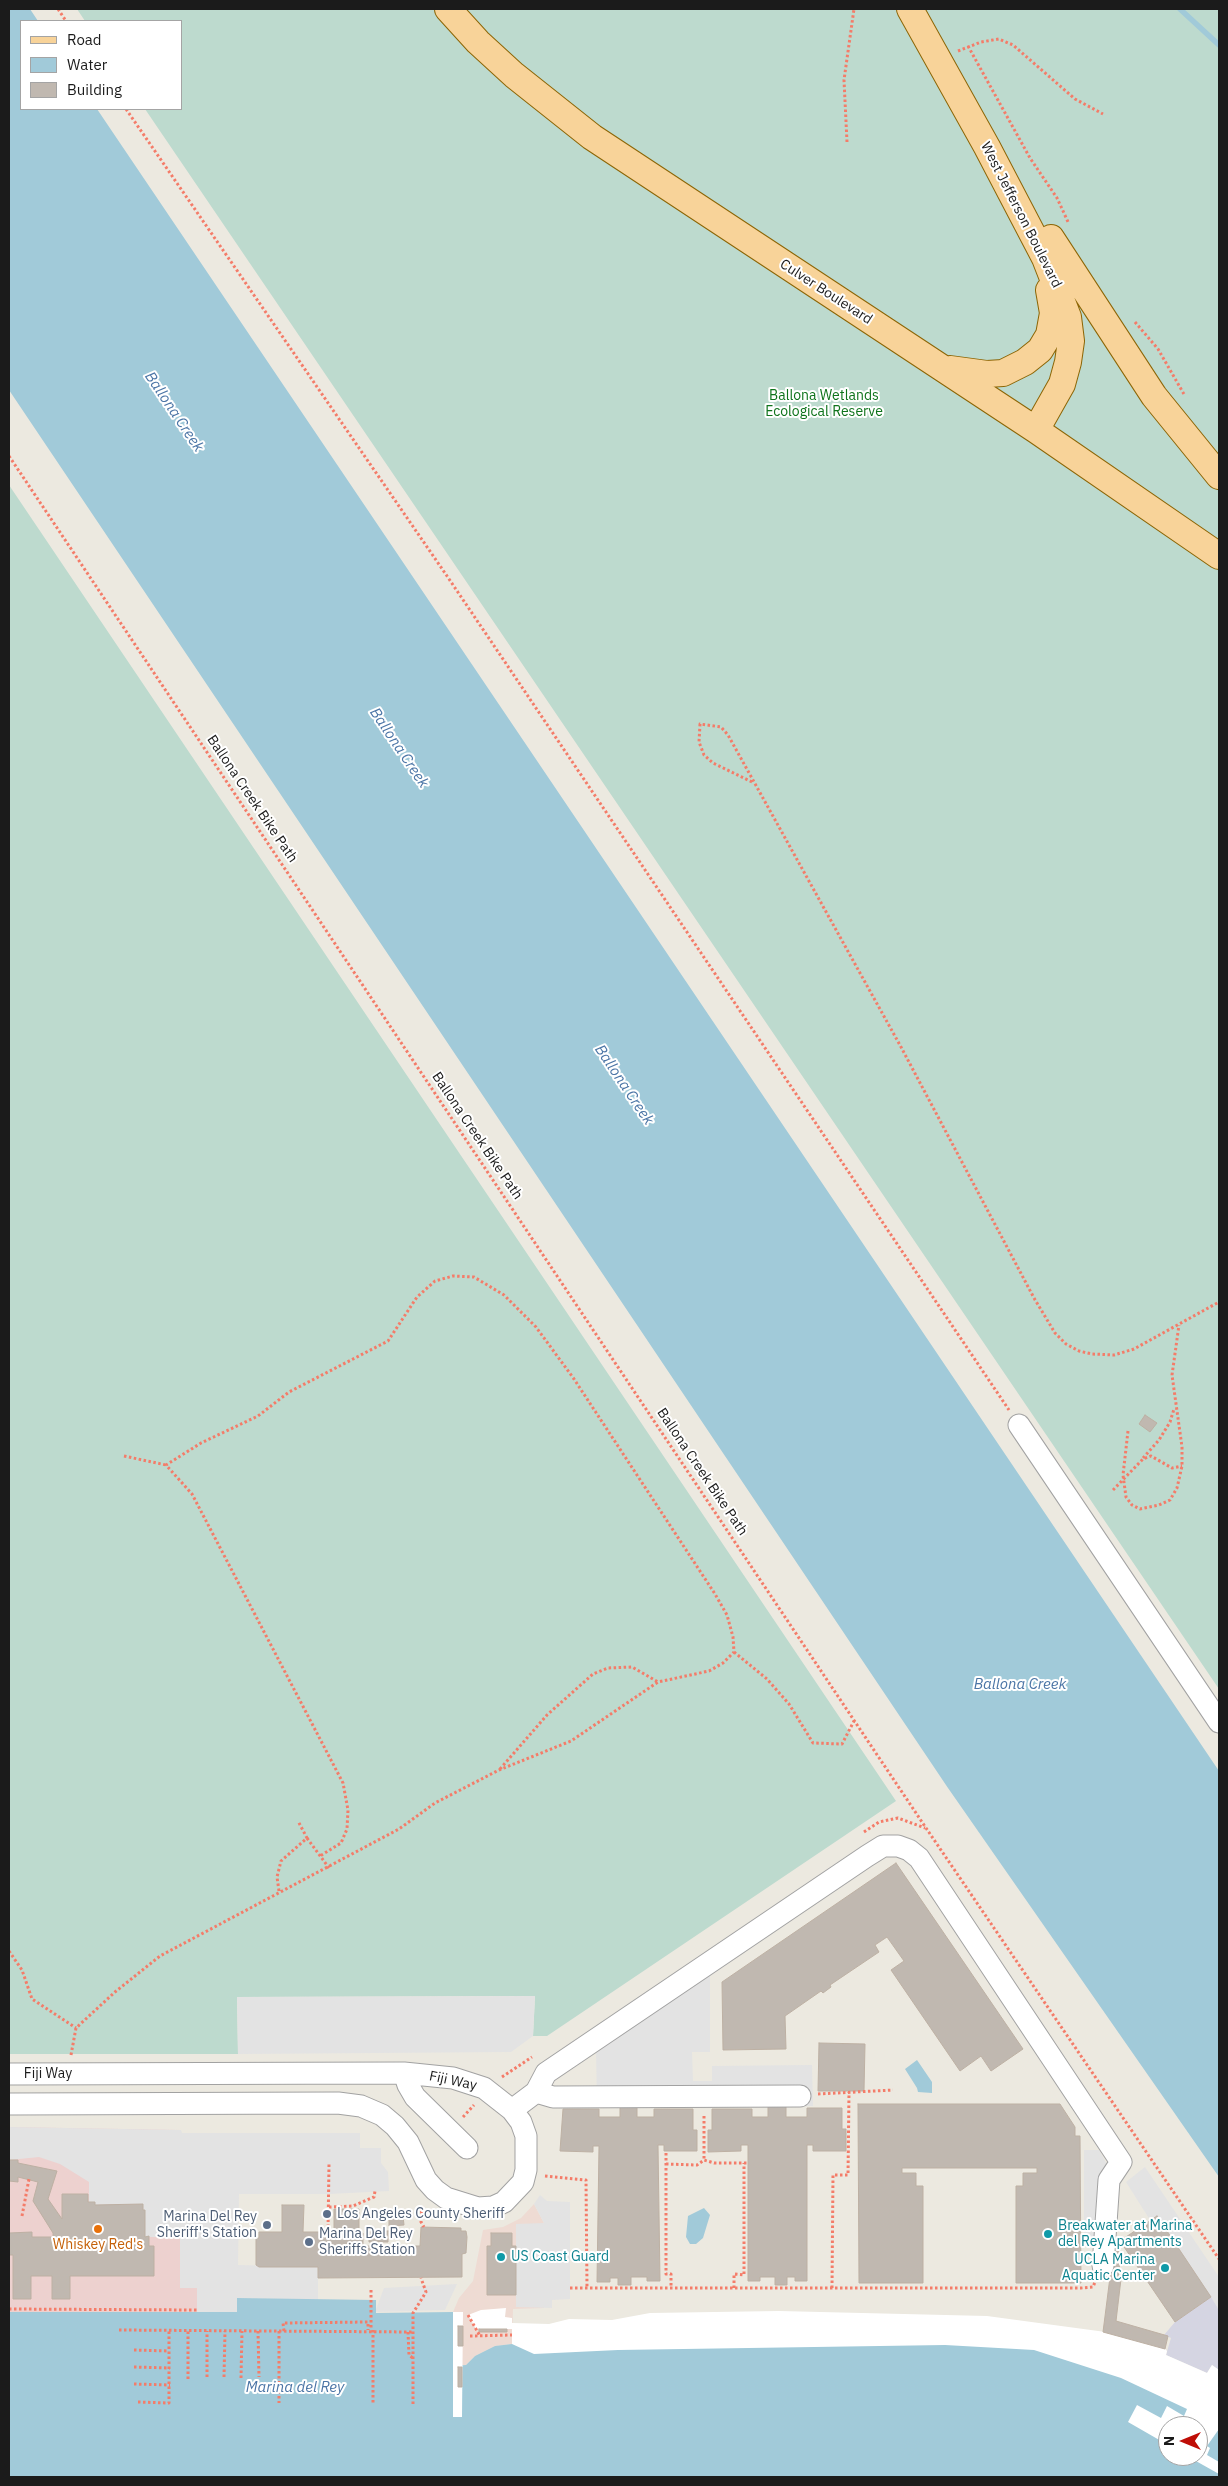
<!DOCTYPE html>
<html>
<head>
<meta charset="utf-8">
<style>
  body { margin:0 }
  #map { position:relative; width:1228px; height:2486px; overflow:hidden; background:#ece9e0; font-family:"IBM Plex Sans",sans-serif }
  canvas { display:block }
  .frame { position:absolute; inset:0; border:10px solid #1b1b1b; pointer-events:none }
  .legend { position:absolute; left:20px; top:20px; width:162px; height:90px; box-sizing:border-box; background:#fff; border:1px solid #a4a4a4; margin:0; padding:6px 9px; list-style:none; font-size:15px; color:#1b1b1b }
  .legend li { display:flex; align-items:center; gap:10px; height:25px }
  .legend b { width:25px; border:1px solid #a4a4a4 }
  .north { position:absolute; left:1158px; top:2416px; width:50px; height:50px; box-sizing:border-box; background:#fff; border:1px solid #a4a4a4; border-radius:50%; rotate:270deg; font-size:14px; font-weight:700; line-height:20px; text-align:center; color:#1b1b1b }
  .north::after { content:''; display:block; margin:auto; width:18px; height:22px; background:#bf0e07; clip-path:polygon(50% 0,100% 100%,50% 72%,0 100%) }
</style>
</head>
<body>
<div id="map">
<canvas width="1228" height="2486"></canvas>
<div class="frame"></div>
<ul class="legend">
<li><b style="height:6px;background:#f8d399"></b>Road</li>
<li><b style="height:14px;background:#a1cad9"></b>Water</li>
<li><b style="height:14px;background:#c0b8b0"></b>Building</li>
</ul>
<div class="north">N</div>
</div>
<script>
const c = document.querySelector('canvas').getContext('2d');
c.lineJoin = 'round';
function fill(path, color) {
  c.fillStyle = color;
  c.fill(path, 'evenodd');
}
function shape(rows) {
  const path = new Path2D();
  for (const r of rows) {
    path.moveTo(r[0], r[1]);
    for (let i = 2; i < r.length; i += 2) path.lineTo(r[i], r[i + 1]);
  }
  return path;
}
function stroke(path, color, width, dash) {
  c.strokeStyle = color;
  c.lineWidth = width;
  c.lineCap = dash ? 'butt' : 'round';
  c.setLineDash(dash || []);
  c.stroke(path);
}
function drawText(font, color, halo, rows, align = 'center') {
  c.font = font + ' "IBM Plex Sans",sans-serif';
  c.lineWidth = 4;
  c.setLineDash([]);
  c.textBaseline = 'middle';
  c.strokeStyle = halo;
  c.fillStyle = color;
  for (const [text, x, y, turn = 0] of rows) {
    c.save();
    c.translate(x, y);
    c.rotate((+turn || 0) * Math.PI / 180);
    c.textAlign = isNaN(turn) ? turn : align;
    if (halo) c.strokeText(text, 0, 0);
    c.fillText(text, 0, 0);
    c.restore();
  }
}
fill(shape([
  [9,2127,181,2130,180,2288,198,2288,197,2313,9,2312]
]), '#edd1cf');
fill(shape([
  [534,2204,544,2223,544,2308,513,2309,512,2344,495,2346,475,2356,466,2365,453,2366,453,2312,459,2298,473,2281,483,2230,503,2227,521,2218]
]), '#eedbd3');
fill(shape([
  [77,9,1219,9,1219,1689,145,109,181,109,181,21,85,21],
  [9,485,896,1801,547,2036,533,2036,535,1996,237,1997,238,2054,9,2054]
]), '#bddace');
fill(shape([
  [710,1970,710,2052,692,2052,693,2081,712,2081,712,2066,812,2065,813,2106,597,2107,596,2047],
  [535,1996,533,2036,511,2052,238,2054,237,1997],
  [9,2127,181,2130,182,2133,360,2133,360,2148,381,2148,381,2163,388,2172,389,2191,329,2194,239,2194,238,2265,318,2267,318,2300,238,2298,237,2312,197,2313,197,2288,180,2288,180,2237,145,2237,145,2210,143,2210,143,2204,95,2205,94,2202,89,2202,89,2182,60,2164,39,2157,9,2160],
  [1084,2150,1099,2150,1116,2181,1108,2248,1084,2246],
  [1145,2167,1219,2277,1219,2310,1157,2216,1150,2220,1126,2182],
  [540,2195,547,2201,570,2202,570,2299,552,2300,552,2308,516,2307,516,2224,544,2223,534,2204],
  [457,2284,445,2310,375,2312,384,2288]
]), '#e3e3e3');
fill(shape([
  [1211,2297,1219,2310,1219,2370,1212,2365,1207,2373,1166,2355,1171,2338,1164,2335,1175,2322]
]), '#d5d5e2');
fill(shape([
  [9,9,30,9,38,21,21,21,21,109,97,109,1219,1771,1219,2177,948,1788,9,390],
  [917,2060,932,2082,932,2093,918,2092,917,2088,905,2069],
  [704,2208,710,2215,703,2238,696,2244,690,2244,686,2237,688,2216],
  [237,2298,376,2300,376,2313,453,2312,453,2366,466,2365,475,2356,495,2346,512,2344,1038,2343,1219,2415,1219,2477,9,2477,9,2312,237,2312],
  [1168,2426,1198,2426,1198,2456,1168,2456]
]), '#a1cad9');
fill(shape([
  [506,2308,505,2317,512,2318,512,2323,549,2324,569,2319,612,2320,650,2313,779,2311,987,2316,1113,2333,1165,2349,1167,2351,1166,2355,1207,2373,1212,2365,1219,2370,1219,2429,1207,2446,1210,2448,1207,2455,1219,2462,1219,2474,1187,2456,1198,2456,1198,2426,1168,2426,1168,2445,1128,2422,1137,2405,1161,2418,1167,2406,1184,2416,1187,2409,1121,2378,1034,2350,945,2345,618,2350,534,2354,512,2344,512,2329,476,2329,468,2315,481,2310],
  [453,2312,463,2312,462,2417,453,2417]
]), '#fff');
stroke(shape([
  [1180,9,1219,45]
]), '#a1cad9', 5.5);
const building = shape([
  [1145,1415,1157,1423,1150,1432,1139,1424,1145,1415],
  [896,1863,1023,2049,991,2071,981,2056,960,2071,891,1970,904,1961,887,1937,875,1945,879,1952,830,1985,831,1987,823,1993,821,1991,785,2016,786,2049,723,2050,722,1982,896,1863],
  [819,2043,865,2044,864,2091,818,2091,819,2043],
  [620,2100,637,2100,637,2117,654,2117,654,2109,693,2109,693,2130,697,2130,697,2151,664,2151,664,2145,658,2145,660,2281,647,2281,647,2277,631,2277,631,2285,618,2285,618,2278,610,2278,610,2282,597,2282,599,2146,593,2146,593,2152,560,2151,563,2109,599,2109,599,2117,620,2117,620,2100],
  [768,2101,786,2101,786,2117,807,2117,807,2108,842,2108,842,2129,846,2129,846,2151,813,2151,813,2145,807,2145,807,2281,795,2281,795,2277,787,2277,787,2285,775,2285,775,2277,760,2277,760,2281,748,2281,748,2145,741,2145,741,2151,708,2152,708,2130,712,2130,712,2109,752,2109,752,2117,768,2117,768,2101],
  [858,2104,1060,2104,1075,2127,1075,2136,1080,2136,1081,2283,1016,2283,1016,2186,1023,2186,1023,2173,1037,2173,1037,2168,902,2168,902,2173,916,2173,916,2186,923,2186,923,2283,859,2283,858,2104],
  [9,2160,18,2160,18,2163,57,2171,48,2199,62,2219,62,2194,88,2194,88,2202,95,2202,95,2205,143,2204,143,2210,145,2210,145,2237,149,2236,149,2246,154,2246,154,2276,70,2276,70,2299,52,2299,52,2276,31,2276,31,2299,13,2299,13,2255,9,2255,9,2233,32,2232,32,2237,53,2237,53,2233,33,2201,38,2182,18,2177,18,2182,9,2181,9,2160],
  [282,2205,304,2205,303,2232,334,2232,334,2209,359,2209,359,2233,363,2233,363,2246,420,2246,421,2227,461,2228,461,2231,466,2231,467,2237,466,2253,462,2254,462,2277,318,2278,318,2267,259,2267,256,2265,256,2238,259,2238,259,2232,282,2232,282,2205],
  [389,2216,403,2216,404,2225,389,2226,389,2216],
  [1157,2216,1211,2297,1175,2322,1120,2241,1157,2216],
  [388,2231,388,2242,369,2242,369,2232,388,2231],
  [491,2233,512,2233,512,2246,516,2246,516,2295,487,2295,487,2246,491,2246,491,2233],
  [1113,2251,1121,2252,1118,2279,1110,2277,1113,2251],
  [1110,2277,1121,2279,1116,2321,1168,2336,1165,2349,1103,2332,1110,2277],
  [458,2326,463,2326,463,2346,458,2346,458,2326],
  [479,2329,507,2329,507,2332,479,2332,479,2329],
  [458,2367,462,2367,462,2387,458,2387,458,2367]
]);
fill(building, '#c0b8b0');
stroke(building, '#bdb0a3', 1);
const minor = shape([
  [1019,1425,1219,1722],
  [404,2073,408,2085,415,2097,467,2148],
  [9,2074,404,2073,453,2078,484,2088,512,2110,521,2122,526,2136,526,2170,523,2182,504,2202,493,2207,478,2208,446,2198,435,2190,426,2180,408,2142,395,2126,382,2115,361,2106,338,2103,9,2104],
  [536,2092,553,2097,800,2096],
  [512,2110,536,2092,546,2073,867,1856,883,1846,898,1846,909,1850,919,1858,1121,2162,1109,2180,1103,2266]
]);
const major = shape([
  [448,9,478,42,514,75,592,137,1036,430,1219,556],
  [910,9,987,147,1045,258,1068,317,1071,341,1068,362,1062,384,1036,430],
  [1051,238,1154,396,1219,476],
  [950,369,987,374,1003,373,1025,362,1040,350,1049,335,1053,313,1049,290]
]);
stroke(minor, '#a2a2a2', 23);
stroke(major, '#8c6505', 28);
stroke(shape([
  [58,9,66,21],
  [968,46,1030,158,1057,198,1069,224],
  [958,51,981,42,999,39,1013,45,1075,99,1103,114],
  [126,109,447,576,1009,1410],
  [847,142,844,80,854,9],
  [1135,322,1158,349,1185,396],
  [9,456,926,1828,1219,2259],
  [752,782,713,763,704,755,699,742,700,724,721,727,728,735,901,1047,1034,1298,1055,1333,1066,1344,1079,1351,1092,1354,1114,1355,1134,1349,1219,1302],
  [1128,1431,1123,1475,1126,1497,1132,1505,1140,1509,1159,1505,1170,1500,1177,1488,1182,1466,1182,1447,1172,1375,1179,1325],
  [124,1456,166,1465],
  [1143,1458,1159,1440,1170,1422,1174,1409],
  [1113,1490,1143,1459,1151,1456,1172,1468,1182,1466],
  [734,1652,767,1679,789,1704,813,1743,842,1744,854,1721],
  [500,1769,547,1715,593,1674,608,1668,632,1667,658,1682],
  [864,1832,879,1822,898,1818,925,1828],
  [307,1838,329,1868],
  [279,1891,277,1877,281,1861,307,1838,298,1821],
  [9,1951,22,1970,32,1999,76,2028],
  [71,2055,76,2028,115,1992,160,1956,399,1829,435,1803,499,1770,571,1741,658,1682,709,1671,723,1663,734,1652,733,1637,727,1615,715,1594,574,1379,536,1327,504,1295,474,1277,453,1276,435,1281,417,1297,388,1341,289,1392,258,1416,201,1443,166,1465,192,1494,343,1783,348,1810,347,1829,341,1843,320,1856],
  [502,2077,532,2057],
  [818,2094,893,2090],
  [704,2116,704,2160],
  [463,2117,474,2105],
  [666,2153,666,2274,671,2274,671,2288],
  [666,2164,697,2165,704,2160,714,2163,747,2163],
  [545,2176,586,2180,587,2288],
  [422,2206,421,2222,424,2227],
  [329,2207,353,2206,374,2197,375,2191],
  [22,2216,29,2179],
  [328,2232,329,2164],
  [570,2288,1081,2288,1093,2287,1095,2282],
  [734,2288,734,2274,744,2275,744,2163],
  [832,2288,833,2175,848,2175,849,2092],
  [371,2290,371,2330],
  [9,2309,197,2310],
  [468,2315,480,2336],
  [119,2330,414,2332],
  [373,2330,373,2404],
  [258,2331,259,2377],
  [279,2331,279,2403],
  [284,2331,283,2323,368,2322,368,2330],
  [408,2332,409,2355,414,2359],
  [470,2336,512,2335],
  [134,2350,169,2351],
  [134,2367,170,2368],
  [207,2377,207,2331],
  [224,2377,225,2331],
  [241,2378,242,2331],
  [188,2379,188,2330],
  [134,2384,170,2385],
  [138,2402,169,2403,169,2331],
  [413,2404,413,2313,426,2292,421,2278]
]), '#f47c69', 3, [2.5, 2.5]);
stroke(minor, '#fff', 21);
stroke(major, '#f8d399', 26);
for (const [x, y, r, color] of [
  [327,2214,5,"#5c6f8a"],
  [267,2225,5,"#5c6f8a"],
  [98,2229,5,"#e8710a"],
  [1048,2234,5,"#0f9aa8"],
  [309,2242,5,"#5c6f8a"],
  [501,2257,5,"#0f9aa8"],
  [1165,2268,5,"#0f9aa8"]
]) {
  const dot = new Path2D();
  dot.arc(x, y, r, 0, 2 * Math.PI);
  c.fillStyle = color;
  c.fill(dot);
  stroke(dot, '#fff', 2);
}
drawText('14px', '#1b1b1b', '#fff', [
  ["West Jefferson Boulevard",1021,215,63],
  ["Culver Boulevard",826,292,33],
  ["Ballona Creek Bike Path",252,799,56],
  ["Ballona Creek Bike Path",477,1136,56],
  ["Ballona Creek Bike Path",702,1472,56],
  ["Fiji Way",48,2074],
  ["Fiji Way",453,2081,12]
]);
drawText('14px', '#0e731b', '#fff', [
  ["Ballona Wetlands",824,396],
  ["Ecological Reserve",824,412]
]);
drawText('14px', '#4e5e75', '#fff', [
  ["Los Angeles County Sheriff",337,2214],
  ["Marina Del Rey",257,2217,"right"],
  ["Sheriff's Station",257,2233,"right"],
  ["Marina Del Rey",319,2234],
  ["Sheriffs Station",319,2250]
], 'left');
drawText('14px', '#0d838f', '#fff', [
  ["Breakwater at Marina",1058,2226],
  ["del Rey Apartments",1058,2242],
  ["US Coast Guard",511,2257],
  ["UCLA Marina",1155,2260,"right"],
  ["Aquatic Center",1155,2276,"right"]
], 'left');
drawText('14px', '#c56008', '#fff', [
  ["Whiskey Red's",98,2245]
]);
drawText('italic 15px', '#4b75a6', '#fff', [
  ["Ballona Creek",174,412,56],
  ["Ballona Creek",399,748,56],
  ["Ballona Creek",624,1085,56],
  ["Ballona Creek",1020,1685],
  ["Marina del Rey",295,2388]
]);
</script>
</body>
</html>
